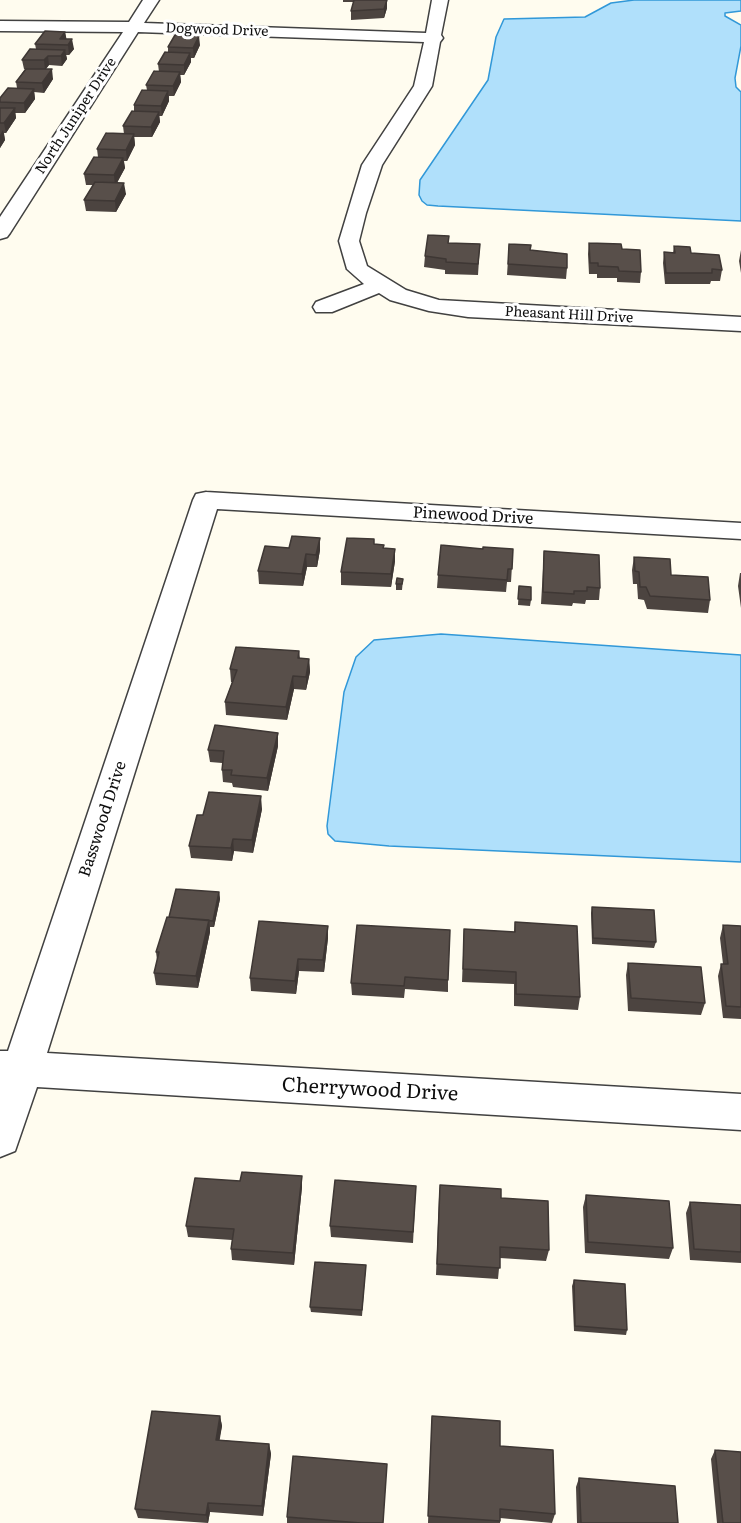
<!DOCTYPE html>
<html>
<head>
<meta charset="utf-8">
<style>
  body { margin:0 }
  canvas { display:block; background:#fffcef }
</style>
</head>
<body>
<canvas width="741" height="1523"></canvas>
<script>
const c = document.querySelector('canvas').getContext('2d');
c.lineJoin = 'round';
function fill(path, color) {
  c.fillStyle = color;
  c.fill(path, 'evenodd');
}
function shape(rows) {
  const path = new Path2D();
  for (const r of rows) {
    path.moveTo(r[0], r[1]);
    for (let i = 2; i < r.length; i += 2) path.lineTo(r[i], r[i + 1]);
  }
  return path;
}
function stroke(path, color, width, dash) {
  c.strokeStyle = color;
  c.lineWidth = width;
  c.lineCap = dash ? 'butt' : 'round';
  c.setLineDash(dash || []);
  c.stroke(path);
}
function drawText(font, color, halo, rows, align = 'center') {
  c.font = font + ' Literata,serif';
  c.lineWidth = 6;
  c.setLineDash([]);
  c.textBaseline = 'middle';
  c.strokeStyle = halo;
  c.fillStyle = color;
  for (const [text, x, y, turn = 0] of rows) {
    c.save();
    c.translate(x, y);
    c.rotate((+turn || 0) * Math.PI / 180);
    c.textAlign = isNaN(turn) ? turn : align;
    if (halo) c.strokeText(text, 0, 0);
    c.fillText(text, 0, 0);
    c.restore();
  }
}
const water = shape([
  [634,0,741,0,741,11,725,13,725,16,741,25,741,46,735,78,736,87,741,92,741,221,438,206,427,205,422,201,419,195,420,180,488,80,496,37,504,19,585,17,611,3,634,0],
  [441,634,741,655,741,862,389,846,335,841,328,834,327,826,344,692,356,657,374,640,441,634]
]);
fill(water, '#b0e0fb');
stroke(water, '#3198d8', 1.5);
const street = shape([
  [143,0,159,0,144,23,426,33,432,0,448,0,441,35,443,38,440,42,432,86,382,165,366,213,359,241,367,266,406,290,439,300,741,317,741,331,468,317,429,311,390,300,379,293,332,312,316,312,313,307,316,302,364,284,347,269,339,241,362,165,414,86,424,42,138,32,10,233,7,237,0,239,0,217,123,32,0,31,0,21,129,22,143,0],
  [206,492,741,523,741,539,217,509,47,1053,741,1094,741,1130,37,1087,15,1151,0,1157,0,1051,8,1051,193,500,196,494,206,492]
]);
stroke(street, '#414141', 3);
fill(street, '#fff');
fill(shape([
  [343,0,387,0,387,8,384,18,351,20,351,11,354,2,343,2],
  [65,32,66,39,74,49,69,55,66,55,67,59,62,66,49,65,46,69,53,79,44,93,34,92,35,99,25,113,15,113,16,118,6,133,4,133,5,140,0,148,0,98,17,88,16,82,25,69,24,69,22,60,36,49,35,44],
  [200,45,194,58,191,58,191,62,184,75,180,75,181,82,174,96,169,96,169,101,162,116,159,116,160,122,152,137,134,137,135,145,127,161,124,161,125,168,117,183,126,194,116,212,86,211,84,200,93,185,86,185,84,174,98,157,97,149,124,134,123,126,134,111,134,105,147,90,146,85,159,72,158,64,168,52,168,47],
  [449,243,480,244,478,275,445,274,445,270,424,267,425,256],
  [589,243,622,249,641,272,640,283,617,282,617,278,597,278,597,274,589,274,588,254],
  [509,244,530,250,567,268,566,279,507,275],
  [674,246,722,270,720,281,711,281,710,284,665,284,663,263,664,252,673,253],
  [741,250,741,273,739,261],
  [320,538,320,550,317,567,307,567,303,586,259,584,258,571],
  [374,544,384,545,384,548,395,549,395,561,391,587,341,585,341,572],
  [483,549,513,549,511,582,507,582,506,592,437,588,438,575],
  [544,551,600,588,599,600,586,600,585,604,573,603,572,606,541,604],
  [634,557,671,575,710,600,708,613,647,609,644,600,638,599,637,584,633,584,632,570],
  [740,573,741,573,741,608,738,586],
  [403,579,402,590,396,590,396,584],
  [519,586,531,600,530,606,518,605],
  [299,651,300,658,309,659,310,672,306,690,294,689,287,720,226,715,225,702,232,682,231,682,230,669],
  [278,733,278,746,268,791,233,787,232,783,223,782,222,770,222,763,210,762,208,750],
  [262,809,253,853,234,851,232,861,191,858,189,846,203,815],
  [219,892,220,899,214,927,210,927,210,932,198,988,156,985,154,973,157,960,156,952,169,917],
  [592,907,656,942,654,948,592,944,591,913],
  [515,922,580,997,578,1010,514,1006,514,984,462,982,464,929,514,932],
  [357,925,448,980,448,992,405,989,404,998,352,995,351,983],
  [723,925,741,926,741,1019,723,1018,718,976,721,964,723,964,720,938],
  [328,926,328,938,324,972,299,971,296,994,251,991,250,978],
  [628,963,705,1003,701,1015,628,1011,626,975],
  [416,1186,413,1243,331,1237,330,1226],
  [302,1187,294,1265,232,1260,231,1249,232,1240,188,1237,186,1226],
  [586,1195,673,1248,669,1259,585,1253,583,1207],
  [439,1197,501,1198,549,1250,546,1261,500,1258,498,1279,436,1275],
  [690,1202,741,1205,741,1263,690,1260,686,1213],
  [366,1265,362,1316,311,1312,310,1307],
  [574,1280,627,1330,626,1335,574,1331,572,1286],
  [220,1416,222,1426,219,1440,269,1444,271,1454,263,1516,210,1512,208,1523,138,1518,135,1509],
  [432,1416,500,1446,555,1514,552,1523,500,1518,500,1523,428,1523],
  [715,1450,741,1523,717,1523,711,1459],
  [579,1478,678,1523,577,1523,576,1487],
  [287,1517,383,1523,287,1523]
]), '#4c4440');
fill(shape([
  [387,0,387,8,384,18,384,9],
  [65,32,67,41,60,39],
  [199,36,200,45,194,58,193,48],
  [72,39,74,49,69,55,68,45],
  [65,50,67,59,62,66,61,56],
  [190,53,191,62,184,75,184,65],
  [48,56,49,65,45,70,44,60],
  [52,69,53,79,44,93,42,83],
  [180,72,181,82,174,96,173,86],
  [34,89,35,99,25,113,24,103],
  [168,91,169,101,162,116,161,106],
  [15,108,16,118,6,133,4,123],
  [159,112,160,122,152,137,151,127],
  [3,130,5,140,0,148,0,135],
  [134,134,135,145,127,161,126,150],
  [123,158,125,168,115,186,114,175],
  [124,183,126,194,116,212,115,201],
  [320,538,320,550,317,567,316,555],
  [395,549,395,561,391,587,391,574],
  [306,554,307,567,303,586,302,574],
  [309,659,310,672,306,690,306,677],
  [293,676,294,689,287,720,286,707],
  [278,733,278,746,268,791,267,778],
  [261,796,262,809,253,853,252,840],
  [233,839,234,851,232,861,231,848],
  [219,892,220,899,214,927,213,921],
  [209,920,210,932,198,988,196,976],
  [328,926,328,938,324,972,323,960],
  [298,959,299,971,296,994,295,981],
  [302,1176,302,1187,294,1265,293,1253],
  [220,1416,222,1426,218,1450,216,1440],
  [269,1444,271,1454,263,1516,262,1506],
  [208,1503,210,1512,208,1523,206,1515]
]), '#3e3734');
const building = shape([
  [354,0,387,0,384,9,351,11,354,0],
  [45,31,65,32,60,39,72,39,68,45,35,44,45,31],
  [175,35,199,36,193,48,168,47,175,35],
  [30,49,65,50,61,56,48,56,44,60,22,60,30,49],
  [165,52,190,53,184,65,158,64,165,52],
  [26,69,52,69,42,83,16,82,26,69],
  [154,71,180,72,173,86,146,85,154,71],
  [8,88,34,89,24,103,0,102,0,98,8,88],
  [142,90,168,91,161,106,134,105,142,90],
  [0,108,15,108,4,123,0,123,0,108],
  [132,111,159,112,151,127,123,126,132,111],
  [106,133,134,134,126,150,97,149,106,133],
  [94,157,123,158,114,175,84,174,94,157],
  [95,182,124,183,115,201,84,200,95,182],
  [428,235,449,236,448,243,480,244,478,264,446,262,446,259,425,256,428,235],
  [589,243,621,244,622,249,640,250,641,272,619,271,618,267,598,266,598,263,590,263,589,243],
  [509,244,531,245,530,250,567,254,567,268,508,264,509,244],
  [674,246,690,247,691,253,719,255,722,270,712,269,712,273,666,273,664,252,675,253,674,246],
  [292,536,320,538,316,555,306,554,302,574,258,571,265,546,289,548,292,536],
  [347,538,374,539,374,544,384,545,383,548,395,549,391,574,341,572,347,538],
  [441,545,483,549,483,547,513,549,512,569,508,569,507,580,438,575,441,545],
  [544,551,599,555,600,588,587,587,587,591,574,591,574,594,543,592,544,551],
  [634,557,670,559,671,575,708,577,710,600,650,596,646,587,640,587,639,572,635,571,634,557],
  [397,578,403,579,402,584,396,584,397,578],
  [519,586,531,587,531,600,518,599,519,586],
  [236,647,299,651,298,658,309,659,306,677,293,676,286,707,225,702,237,670,230,669,236,647],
  [215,725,278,733,267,778,231,775,232,770,222,770,224,751,208,750,215,725],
  [209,792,261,796,252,840,233,839,231,848,189,846,197,815,203,815,209,792],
  [176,889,219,892,213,921,169,917,176,889],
  [592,907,654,910,656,942,593,938,592,907],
  [167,917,209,920,196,976,154,973,159,952,156,952,167,917],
  [259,921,328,926,323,960,298,959,295,981,250,978,259,921],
  [515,922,577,926,580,997,516,994,516,972,463,969,464,929,515,932,515,922],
  [357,925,450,930,448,980,405,977,404,986,351,983,357,925],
  [723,925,741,926,741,1007,726,1006,721,964,728,964,723,925],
  [628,963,701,967,705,1003,631,998,628,963],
  [242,1172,302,1176,293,1253,231,1249,234,1229,186,1226,195,1178,240,1181,242,1172],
  [335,1180,416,1186,413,1232,330,1226,335,1180],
  [440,1185,501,1189,501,1198,548,1201,549,1250,500,1247,500,1268,437,1264,440,1185],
  [586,1195,669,1201,673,1248,588,1242,586,1195],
  [690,1202,741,1205,741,1252,694,1249,690,1202],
  [315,1262,366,1265,362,1310,310,1307,315,1262],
  [574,1280,625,1284,627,1330,575,1326,574,1280],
  [152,1411,220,1416,216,1440,269,1444,262,1506,208,1503,206,1515,135,1509,152,1411],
  [432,1416,500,1421,500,1446,553,1450,555,1514,500,1509,500,1521,428,1516,432,1416],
  [715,1450,741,1452,741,1523,723,1523,715,1450],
  [293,1456,387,1464,383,1523,361,1523,287,1517,293,1456],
  [579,1478,675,1486,678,1523,581,1523,579,1478]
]);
fill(building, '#584f4a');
stroke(building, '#3e3734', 1.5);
drawText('14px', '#0e0e0e', '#fff', [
  ["Dogwood Drive",217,30,2],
  ["North Juniper Drive",76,116,-57],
  ["Pheasant Hill Drive",569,315,3]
]);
drawText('16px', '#0e0e0e', '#fff', [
  ["Pinewood Drive",473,516,3],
  ["Basswood Drive",103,819,-72]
]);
drawText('20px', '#0e0e0e', '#fff', [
  ["Cherrywood Drive",370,1090,3]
]);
</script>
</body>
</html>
